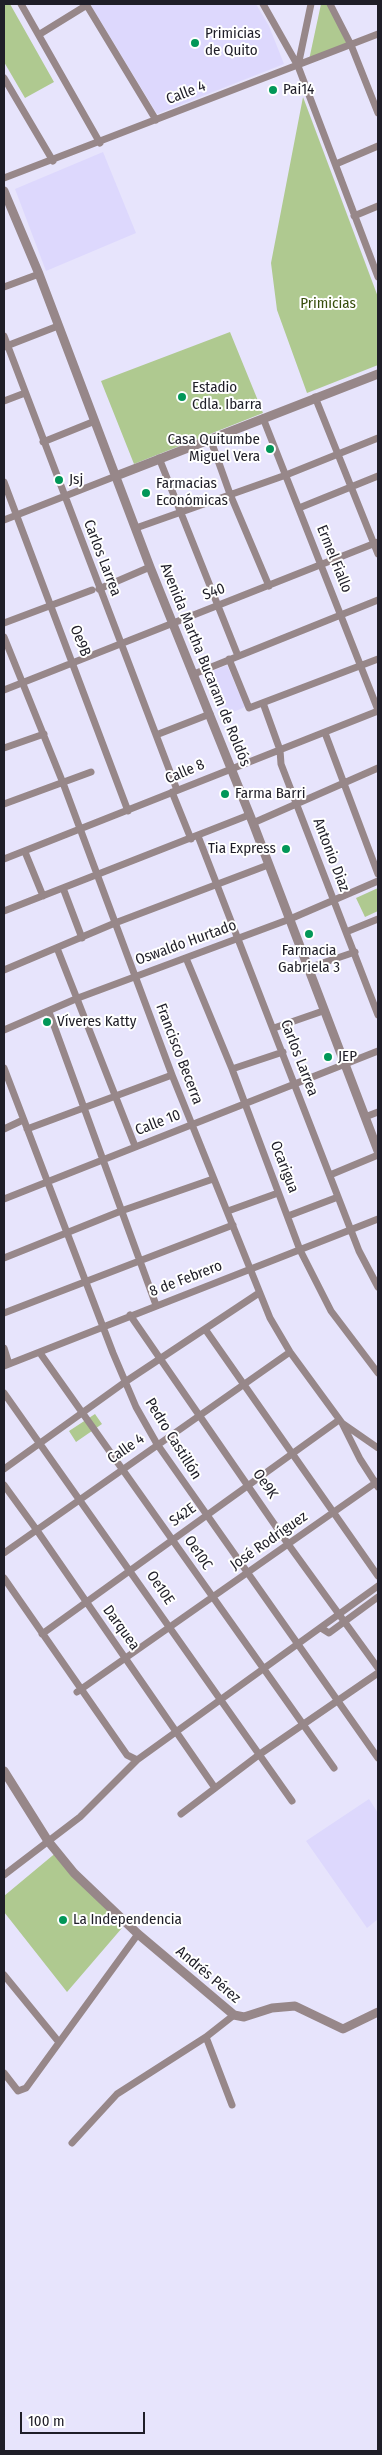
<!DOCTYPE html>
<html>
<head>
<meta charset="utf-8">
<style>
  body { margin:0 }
  #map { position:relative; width:382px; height:2455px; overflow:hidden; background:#e7e4fc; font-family:"Fira Sans Condensed",sans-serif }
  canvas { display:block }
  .frame { position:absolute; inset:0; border:5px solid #1f1e28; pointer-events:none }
  .scale { position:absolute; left:20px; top:2412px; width:125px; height:22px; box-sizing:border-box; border:2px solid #1f1e28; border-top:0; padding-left:6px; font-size:15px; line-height:18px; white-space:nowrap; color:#1f1e28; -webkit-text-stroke:4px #fff; paint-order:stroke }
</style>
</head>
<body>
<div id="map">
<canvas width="382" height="2455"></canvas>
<div class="frame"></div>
<div class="scale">100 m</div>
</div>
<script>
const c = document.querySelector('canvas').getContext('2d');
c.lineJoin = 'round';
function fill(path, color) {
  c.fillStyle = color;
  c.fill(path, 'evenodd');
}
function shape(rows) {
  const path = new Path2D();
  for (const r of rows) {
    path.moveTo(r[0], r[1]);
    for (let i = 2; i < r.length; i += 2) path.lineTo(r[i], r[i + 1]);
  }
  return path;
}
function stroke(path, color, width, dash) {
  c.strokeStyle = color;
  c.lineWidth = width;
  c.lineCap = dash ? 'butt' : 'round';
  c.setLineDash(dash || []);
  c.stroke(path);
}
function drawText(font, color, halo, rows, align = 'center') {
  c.font = font + ' "Fira Sans Condensed",sans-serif';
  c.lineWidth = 4;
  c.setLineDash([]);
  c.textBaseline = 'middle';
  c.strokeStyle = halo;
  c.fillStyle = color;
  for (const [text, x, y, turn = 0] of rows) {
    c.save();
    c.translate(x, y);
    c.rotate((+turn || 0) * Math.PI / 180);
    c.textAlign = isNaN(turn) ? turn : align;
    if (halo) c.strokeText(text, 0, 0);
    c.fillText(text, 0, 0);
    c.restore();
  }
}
fill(shape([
  [90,4,256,4,269,26,284,64,157,114],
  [103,152,136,233,46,271,15,189],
  [227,665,245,707,222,717,204,675],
  [369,1799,378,1813,378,1919,367,1928,306,1841]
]), '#ddd8fd');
fill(shape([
  [4,4,10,4,54,82,25,98,4,62],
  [321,4,328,4,347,44,309,60],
  [303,97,378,297,378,365,307,393,277,310,271,263],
  [230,332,263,413,134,464,101,381],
  [378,888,378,911,365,917,356,898],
  [95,1414,102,1424,76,1442,69,1431],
  [58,1851,122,1928,67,1992,4,1912,4,1896]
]), '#afc990');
stroke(shape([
  [21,4,100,143],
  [86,4,156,120],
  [263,4,298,66,378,277],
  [330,4,351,45,378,113],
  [40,34,87,5],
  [298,66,311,4],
  [4,78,53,161],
  [336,164,378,146],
  [4,178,378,34],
  [354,216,378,206],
  [4,287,39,274],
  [4,336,177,790],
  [4,347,58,326],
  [315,397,378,554],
  [4,401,25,393],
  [263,418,378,710],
  [210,438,230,494,269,586],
  [43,442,95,421],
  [159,458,238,656],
  [4,482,128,811],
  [299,508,378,476],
  [4,520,116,476],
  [136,528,286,475,378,438],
  [99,589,150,567],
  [4,623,92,590],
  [4,637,63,783,172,1075,270,1318,290,1352,342,1423,378,1448],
  [229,659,249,708,378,659],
  [194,674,378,600],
  [4,690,378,542],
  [263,703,280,750,281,764,378,1015],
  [325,733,378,874],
  [156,735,210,714],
  [4,748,44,734],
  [172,792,191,839],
  [4,804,91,772],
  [253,823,378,768],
  [198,836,359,1251,378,1287],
  [25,852,43,896],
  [4,859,378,711],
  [63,888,82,938],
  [4,911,249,815],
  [346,932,378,919],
  [57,948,135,1146],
  [186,958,232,1069,300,1250,331,1311,378,1373],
  [308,968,355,952],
  [4,970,115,923,268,865],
  [49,1012,156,1305],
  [274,1028,323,1011],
  [4,1030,78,998,290,919,378,881],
  [4,1068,113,1353,136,1407,157,1444,378,1758],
  [232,1069,283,1052],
  [365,1117,378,1112],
  [4,1129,23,1120],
  [27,1129,172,1075],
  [330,1175,378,1155],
  [4,1199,378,1051],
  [228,1211,278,1193],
  [288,1216,338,1197],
  [4,1258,121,1211,213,1179],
  [4,1313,233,1225],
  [130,1315,288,1544,378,1668],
  [205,1329,378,1576],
  [4,1348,9,1364],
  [40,1353,334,1768],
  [4,1366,378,1219],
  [4,1393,292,1801],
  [342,1423,360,1459,378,1487],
  [4,1469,125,1382,259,1293],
  [4,1485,36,1529,215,1788],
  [4,1553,290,1352],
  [4,1578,127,1755,137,1760],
  [321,1628,329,1633,378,1597],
  [42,1634,339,1420],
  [77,1692,378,1481],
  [181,1814,260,1754,378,1673],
  [4,1875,80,1817,137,1760,378,1586],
  [4,1975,58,2041],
  [206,2037,232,2105],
  [4,2073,18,2091,26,2088,138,1934],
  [72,2143,117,2094,206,2037,234,2015]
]), '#978789', 7);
stroke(shape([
  [4,191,39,274,150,567,253,823,378,1151],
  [116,476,378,374],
  [4,1771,48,1841,74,1873,138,1934,234,2015,244,2017,272,2008,295,2006,343,2029,378,2012]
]), '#978789', 9);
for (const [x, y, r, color] of [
  [195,43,5,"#019758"],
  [273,90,5,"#019758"],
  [182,397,5,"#019758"],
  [270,449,5,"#019758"],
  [59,480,5,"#019758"],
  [146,493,5,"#019758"],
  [225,794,5,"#019758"],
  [286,849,5,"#019758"],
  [309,934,5,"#019758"],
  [47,1022,5,"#019758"],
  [328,1057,5,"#019758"],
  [63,1920,5,"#019758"]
]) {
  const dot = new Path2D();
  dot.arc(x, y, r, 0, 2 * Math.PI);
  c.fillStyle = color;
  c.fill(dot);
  stroke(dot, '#fff', 2);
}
drawText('15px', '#1f1e28', '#fff', [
  ["Primicias",205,34],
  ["de Quito",205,51],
  ["Pai14",283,90],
  ["Estadio",192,388],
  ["Cdla. Ibarra",192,405],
  ["Casa Quitumbe",260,440,"right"],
  ["Miguel Vera",260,457,"right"],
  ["Jsj",69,480],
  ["Farmacias",156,484],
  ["Económicas",156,501],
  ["Farma Barri",235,794],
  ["Tia Express",276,849,"right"],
  ["Farmacia",309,951,"center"],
  ["Gabriela 3",309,968,"center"],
  ["Víveres Katty",57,1022],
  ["JEP",338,1057],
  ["La Independencia",73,1920]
], 'left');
drawText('15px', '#1f1e28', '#fff', [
  ["Calle 4",186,93,-21],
  ["Carlos Larrea",102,558,69],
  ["Ermel Fiallo",334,559,68],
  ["S40",214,592,-21],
  ["Oe9B",80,641,69],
  ["Avenida Martha Bucaram de Roldós",205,665,68],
  ["Calle 8",185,772,-23],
  ["Antonio Diaz",331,855,69],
  ["Oswaldo Hurtado",186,943,-20],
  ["Francisco Becerra",179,1054,69],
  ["Carlos Larrea",299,1058,69],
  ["Calle 10",158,1123,-21],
  ["Ocarigua",284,1167,69],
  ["8 de Febrero",186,1279,-21],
  ["Pedro Castillón",173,1439,58],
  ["Calle 4",126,1449,-35],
  ["Oe9K",265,1484,56],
  ["S42E",183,1515,-36],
  ["José Rodríguez",269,1541,-35],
  ["Oe10C",198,1553,56],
  ["Oe10E",160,1588,56],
  ["Darquea",121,1628,54],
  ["Andrés Pérez",208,1975,40]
]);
drawText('15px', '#374e0c', '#fff', [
  ["Primicias",328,304]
]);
</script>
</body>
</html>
